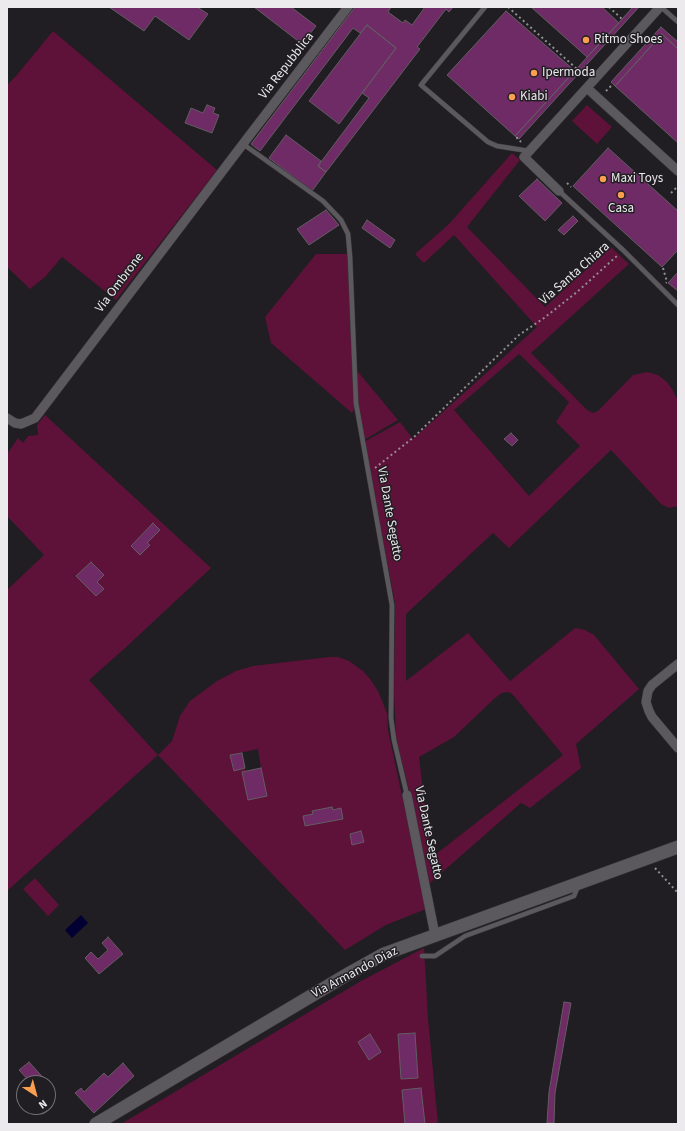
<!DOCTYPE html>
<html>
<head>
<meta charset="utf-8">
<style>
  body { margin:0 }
  #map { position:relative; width:685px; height:1131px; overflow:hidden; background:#201e22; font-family:"Source Sans 3",sans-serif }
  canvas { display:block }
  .frame { position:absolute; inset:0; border:8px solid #eceaed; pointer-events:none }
  .north { position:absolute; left:16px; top:1075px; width:40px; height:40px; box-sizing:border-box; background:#201e22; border:1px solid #727073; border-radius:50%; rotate:144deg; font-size:11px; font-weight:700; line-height:16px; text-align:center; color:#eceaed }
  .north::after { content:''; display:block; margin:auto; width:14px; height:18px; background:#fa9f4f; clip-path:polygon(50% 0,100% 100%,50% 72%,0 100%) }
</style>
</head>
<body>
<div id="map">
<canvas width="685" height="1131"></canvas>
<div class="frame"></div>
<div class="north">N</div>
</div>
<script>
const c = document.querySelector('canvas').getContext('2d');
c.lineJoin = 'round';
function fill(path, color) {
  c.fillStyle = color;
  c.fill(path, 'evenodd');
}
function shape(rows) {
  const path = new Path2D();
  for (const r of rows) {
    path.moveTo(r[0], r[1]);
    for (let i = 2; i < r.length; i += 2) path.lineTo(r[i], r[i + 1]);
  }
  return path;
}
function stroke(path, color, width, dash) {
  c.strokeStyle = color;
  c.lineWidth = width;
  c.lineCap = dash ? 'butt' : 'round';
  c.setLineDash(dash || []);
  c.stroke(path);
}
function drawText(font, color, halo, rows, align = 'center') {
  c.font = font + ' "Source Sans 3",sans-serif';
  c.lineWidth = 3;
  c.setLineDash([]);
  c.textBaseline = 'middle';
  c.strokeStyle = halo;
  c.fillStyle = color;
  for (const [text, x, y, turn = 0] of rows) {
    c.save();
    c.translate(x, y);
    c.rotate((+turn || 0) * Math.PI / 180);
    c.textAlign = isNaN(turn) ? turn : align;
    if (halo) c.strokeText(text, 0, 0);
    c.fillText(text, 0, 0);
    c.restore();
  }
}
fill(shape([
  [53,31,217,170,116,300,62,257,45,277,30,289,7,267,7,85,16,76],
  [587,105,612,127,597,144,572,121],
  [512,153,520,160,467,227,545,307,611,247,629,264,531,353,587,410,593,413,598,411,633,375,647,372,658,375,667,382,672,389,678,401,678,506,669,508,661,504,611,450,509,548,493,533,406,614,406,681,468,633,510,681,575,628,585,630,594,635,639,689,576,744,581,768,530,808,521,803,430,883,410,794,396,739,394,694,395,603,364,442,400,422,413,439,537,327,454,235,424,263,415,254,449,224],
  [519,354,569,402,556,422,580,446,529,496,454,410],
  [507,692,511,693,515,697,563,755,431,858,419,757,454,737,495,698,502,693],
  [316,254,348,254,354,367,398,420,364,440,356,406,352,413,271,343,265,317],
  [45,415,211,568,124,649,89,680,158,755,172,741,180,716,190,701,217,681,236,671,253,666,329,657,338,657,349,661,363,671,370,679,378,691,387,713,388,730,426,909,386,925,345,950,158,755,7,891,7,590,44,555,7,516,7,454,18,438,23,443,28,436,38,435,37,425],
  [153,523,160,530,147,543,150,545,140,555,131,546],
  [91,562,104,575,97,582,104,589,96,596,76,576],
  [258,749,261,768,246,771,245,768,234,771,230,755],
  [332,807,333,810,341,808,343,819,305,826,303,816,313,814,312,812],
  [35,878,59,905,48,916,23,889],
  [424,948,428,1018,438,1124,121,1124,361,981]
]), '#5e1139');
fill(shape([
  [81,915,88,923,72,938,65,930]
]), '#020032');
const building = shape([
  [109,7,197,7,208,14,189,40,155,16,144,31,109,7],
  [254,7,291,7,316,26,302,44,254,7],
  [355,7,391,7,388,12,403,23,405,20,412,25,425,7,453,7,449,12,446,9,417,47,420,49,326,172,318,166,369,98,362,93,396,48,367,25,360,33,353,28,260,151,251,144,355,7],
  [531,7,602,7,619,23,587,57,531,7],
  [633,7,639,7,519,139,515,136,633,7],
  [506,11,575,71,515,136,447,75,506,11],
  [367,25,396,48,339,124,309,101,367,25],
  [661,27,678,42,678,49,662,34,615,86,611,82,661,27],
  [662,34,678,49,678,143,615,86,662,34],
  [207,105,215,108,213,113,219,115,212,133,185,123,191,108,203,113,207,105],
  [286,135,321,161,318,166,326,172,312,191,269,158,286,135],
  [608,148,678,211,678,250,662,267,573,186,608,148],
  [537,179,562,203,545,221,519,196,537,179],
  [326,210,339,225,309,245,297,229,326,210],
  [573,216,578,221,564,235,558,230,573,216],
  [367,220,395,240,390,248,362,228,367,220],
  [678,272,678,291,668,283,678,272],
  [511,433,518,440,512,446,504,439,511,433],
  [153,523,160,530,147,543,150,545,140,555,131,546,153,523],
  [91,562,104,575,97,582,104,589,96,596,76,576,91,562],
  [242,753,245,768,234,771,230,755,242,753],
  [261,768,267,796,248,800,242,772,261,768],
  [332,807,333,810,341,808,343,819,305,826,303,816,313,814,312,811,332,807],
  [361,831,364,842,352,845,350,834,361,831],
  [108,937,123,954,99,974,85,958,91,952,98,959,108,950,102,943,108,937],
  [564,1002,571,1003,555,1093,554,1123,547,1123,549,1092,564,1002],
  [415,1033,418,1078,401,1079,398,1034,415,1033],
  [370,1034,381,1052,369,1060,358,1042,370,1034],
  [29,1062,48,1083,35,1083,32,1080,30,1082,19,1070,29,1062],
  [123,1063,134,1076,94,1113,75,1093,81,1088,84,1092,104,1073,108,1077,123,1063],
  [421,1088,425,1124,405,1124,402,1090,421,1088]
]);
fill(building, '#6e2b66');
stroke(building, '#625d61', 1);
const lane = shape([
  [485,7,421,85,488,142,497,146,529,151],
  [661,7,678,22],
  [243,144,323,201,341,220,348,234,350,257,356,403,392,605,391,718,394,740,407,795],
  [559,191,623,250,678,305],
  [422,956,435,956,465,936,574,896,578,886]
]);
const street = shape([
  [587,88,678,171],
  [559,191,524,157,660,7],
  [7,418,15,423,21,424,35,418,246,140,348,7],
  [678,664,652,685,648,691,646,702,649,711,652,717,678,748],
  [407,795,435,935]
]);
const secondary = shape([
  [96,1124,348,974,384,954,678,847]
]);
stroke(lane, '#3c3a3e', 5.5);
stroke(street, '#3c3a3e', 10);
stroke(secondary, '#3c3a3e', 14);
stroke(shape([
  [508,7,577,69],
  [609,7,622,19],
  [606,91,613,84],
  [517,137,517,138,521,142],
  [567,183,571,187],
  [671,193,678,186],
  [663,268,667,282,666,283],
  [375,468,414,437,519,335,544,318,577,292,618,255],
  [655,868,678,893]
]), '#908e91', 2, [2, 3]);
stroke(lane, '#5c595e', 4.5);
stroke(street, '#5c595e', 9);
stroke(secondary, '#5c595e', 13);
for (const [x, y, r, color] of [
  [586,40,4,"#fa9f4f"],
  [534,73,4,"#fa9f4f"],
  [512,97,4,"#fa9f4f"],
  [603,179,4,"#fa9f4f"],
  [621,195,4,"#fa9f4f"]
]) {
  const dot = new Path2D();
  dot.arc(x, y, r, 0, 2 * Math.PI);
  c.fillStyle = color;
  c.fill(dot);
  stroke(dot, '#201e22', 1.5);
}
drawText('13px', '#eceaed', '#201e22', [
  ["Ritmo Shoes",594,40],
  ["Ipermoda",542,73],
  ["Kiabi",520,97],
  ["Maxi Toys",611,179],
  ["Casa",621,209,"center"]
], 'left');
drawText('13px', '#eceaed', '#201e22', [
  ["Via Repubblica",287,66,-52],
  ["Via Santa Chiara",575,274,-41],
  ["Via Ombrone",120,283,-53],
  ["Via Dante Segatto",389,514,80],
  ["Via Dante Segatto",428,833,78],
  ["Via Armando Diaz",355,973,-28]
]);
</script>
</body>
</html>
